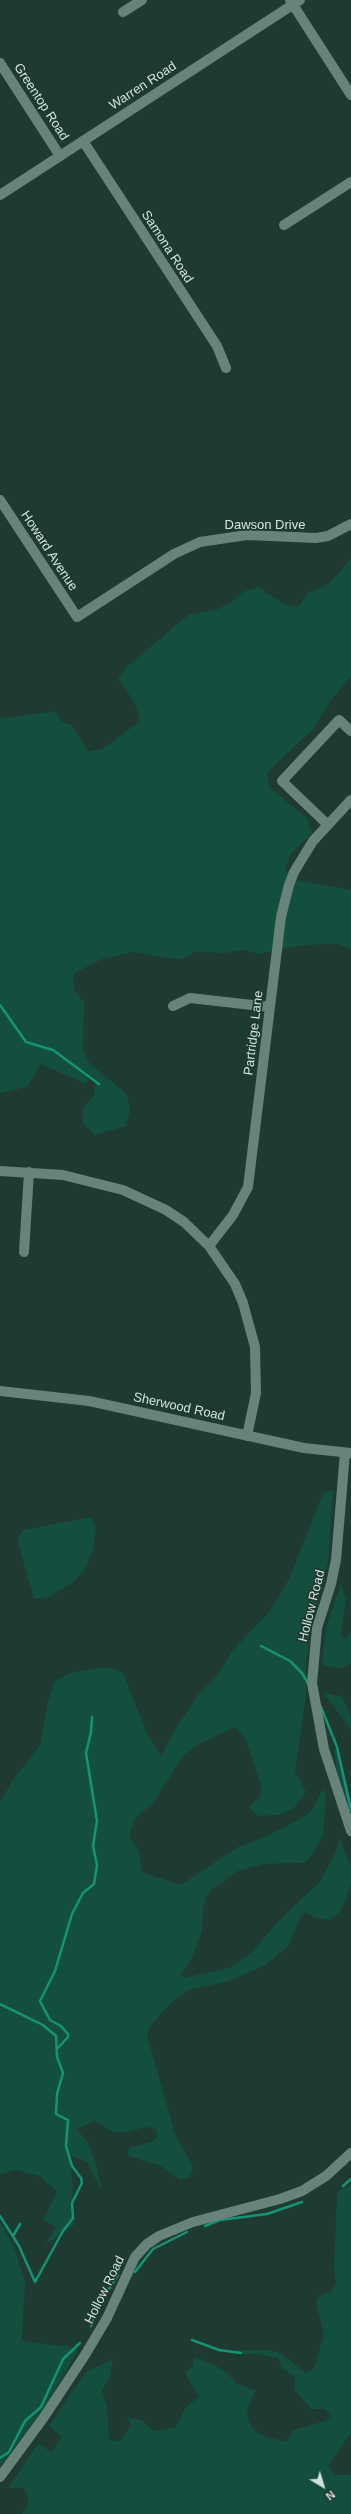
<!DOCTYPE html>
<html>
<head>
<meta charset="utf-8">
<style>
  body { margin:0 }
  #map { position:relative; width:351px; height:2514px; overflow:hidden; background:#1f3a31; font-family:Helvetica,sans-serif }
  canvas { display:block }
  .north { position:absolute; left:303px; top:2466px; width:40px; height:40px; -webkit-text-stroke:3px #1f3a31; paint-order:stroke; rotate:142deg; font-size:11px; font-weight:700; line-height:16px; text-align:center; color:#d4e3de }
  .north::after { content:''; display:block; margin:auto; width:14px; height:18px; background:#d4e3de; clip-path:polygon(50% 0,100% 100%,50% 72%,0 100%) }
</style>
</head>
<body>
<div id="map">
<canvas width="351" height="2514"></canvas>
<div class="north">N</div>
</div>
<script>
const c = document.querySelector('canvas').getContext('2d');
c.lineJoin = 'round';
function fill(path, color) {
  c.fillStyle = color;
  c.fill(path, 'evenodd');
}
function shape(rows) {
  const path = new Path2D();
  for (const r of rows) {
    path.moveTo(r[0], r[1]);
    for (let i = 2; i < r.length; i += 2) path.lineTo(r[i], r[i + 1]);
  }
  return path;
}
function stroke(path, color, width, dash) {
  c.strokeStyle = color;
  c.lineWidth = width;
  c.lineCap = dash ? 'butt' : 'round';
  c.setLineDash(dash || []);
  c.stroke(path);
}
function drawText(font, color, halo, rows, align = 'center') {
  c.font = font + ' Helvetica,sans-serif';
  c.lineWidth = 3.5;
  c.setLineDash([]);
  c.textBaseline = 'middle';
  c.strokeStyle = halo;
  c.fillStyle = color;
  for (const [text, x, y, turn = 0] of rows) {
    c.save();
    c.translate(x, y);
    c.rotate((+turn || 0) * Math.PI / 180);
    c.textAlign = isNaN(turn) ? turn : align;
    if (halo) c.strokeText(text, 0, 0);
    c.fillText(text, 0, 0);
    c.restore();
  }
}
fill(shape([
  [351,558,351,677,331,700,314,728,267,773,270,788,307,818,312,833,290,855,285,870,297,880,351,890,351,949,337,944,304,945,258,954,243,950,227,953,195,952,181,960,133,952,102,959,73,974,74,990,84,1002,83,1050,90,1064,127,1094,130,1110,126,1126,94,1135,83,1123,83,1108,94,1095,96,1080,84,1070,89,1080,86,1084,41,1064,27,1087,0,1093,0,717,7,718,55,711,62,722,72,725,89,752,104,748,140,721,136,705,118,678,128,666,188,615,218,609,232,602,243,592,258,587,284,604,299,607,307,593,322,588,334,579],
  [333,1490,328,1563,311,1626,306,1662,306,1696,295,1771,306,1792,295,1807,280,1815,259,1816,252,1811,248,1806,260,1798,261,1785,245,1738,235,1727,197,1745,183,1756,154,1802,134,1820,129,1836,139,1851,142,1872,181,1885,238,1847,267,1836,302,1818,312,1810,323,1788,326,1796,323,1836,310,1858,303,1863,263,1864,238,1871,212,1889,206,1896,203,1909,202,1931,191,1960,181,1974,184,1978,229,1968,251,1953,283,1916,319,1883,334,1856,340,1839,351,1866,351,1883,347,1897,339,1913,329,1920,316,1918,306,1912,300,1918,288,1947,264,1966,229,1981,189,1990,171,2003,149,2027,147,2035,175,2134,193,2167,189,2178,180,2180,161,2166,129,2156,128,2152,130,2147,152,2142,157,2137,156,2129,145,2127,124,2133,113,2132,94,2121,77,2129,88,2143,96,2163,102,2192,87,2162,70,2155,73,2188,71,2211,74,2225,44,2246,56,2227,43,2220,57,2191,39,2176,15,2170,0,2174,0,1803,12,1781,40,1745,48,1702,55,1681,71,1673,97,1668,111,1668,123,1673,146,1732,161,1756,174,1731,198,1695,218,1675,232,1651,269,1612,290,1577,323,1493],
  [91,1517,96,1528,93,1550,84,1571,72,1583,49,1597,34,1599,17,1539,23,1530],
  [341,1583,346,1599,341,1635,345,1639,351,1633,351,1664,342,1668,325,1666,322,1661,326,1628],
  [323,1692,342,1697,351,1715,351,1730],
  [334,1748,338,1750,351,1800,351,1815,337,1775],
  [346,2186,351,2186,351,2433,328,2466,335,2475,351,2475,351,2514,22,2514,29,2502,24,2488,8,2488,38,2443,51,2452,62,2437,49,2426,81,2379,89,2370,113,2359,110,2377,102,2390,107,2408,109,2440,121,2441,131,2425,127,2417,143,2421,154,2431,175,2428,186,2407,199,2397,185,2373,193,2365,193,2357,215,2365,228,2374,237,2384,256,2390,247,2410,249,2422,255,2431,267,2437,286,2442,293,2430,325,2421,331,2416,325,2409,311,2409,294,2389,295,2377,281,2367,278,2358,260,2354,233,2354,233,2350,271,2350,281,2354,306,2373,314,2368,324,2335,316,2303,319,2296,330,2292,336,2283,334,2269,337,2193],
  [0,2222,13,2244,25,2282,22,2341,79,2348,48,2402,0,2467]
]), '#134e3e');
stroke(shape([
  [0,1005,26,1042,53,1050,99,1084],
  [261,1646,290,1661,302,1673,309,1685],
  [321,1707,337,1747,351,1810],
  [0,2004,43,2025,56,2036,57,2057,63,2073,57,2094,56,2114,68,2120,66,2146,72,2166,81,2178,82,2183,72,2203,73,2218,63,2231,35,2282,19,2246,0,2216],
  [58,2048,68,2037,68,2034,61,2026,50,2020,40,2001,55,1971,72,1914,83,1893,94,1884,97,1865,93,1846,97,1821,86,1753,91,1732,92,1717],
  [343,2186,351,2179],
  [205,2226,220,2220,267,2214,302,2202],
  [13,2236,20,2224],
  [135,2272,153,2249,187,2232],
  [91,2326,97,2307,118,2275],
  [192,2340,219,2350,241,2353],
  [0,2458,9,2452,25,2421,41,2407,63,2359,80,2343]
]), '#159375', 2.5);
stroke(shape([
  [290,0,351,95],
  [123,12,142,0],
  [0,63,60,156],
  [83,141,217,346,226,368],
  [284,225,351,182],
  [0,500,77,617,174,554,200,542,247,535,316,538,328,536,351,524],
  [328,825,282,781,339,720,351,731],
  [173,1006,190,998,270,1007],
  [0,1171,63,1175,123,1190,166,1210,184,1222,209,1246,235,1284,243,1303,255,1347,256,1393,247,1436],
  [209,1246,233,1215,248,1187,281,917,289,885,294,872,313,841,351,800],
  [24,1252,29,1172],
  [0,1391,89,1401,304,1448,351,1453],
  [345,1453,336,1560,331,1584,317,1628,312,1683,324,1749,351,1831],
  [0,2477,44,2417,85,2355,107,2318,135,2257,147,2244,159,2236,193,2222,280,2199,302,2191,326,2176,351,2153]
]), '#68847a', 10);
stroke(shape([
  [0,195,300,0]
]), '#68847a', 10);
drawText('13px', '#d4e3de', '#1f3a31', [
  ["Warren Road",143,86,-33],
  ["Greentop Road",41,102,57],
  ["Samona Road",167,247,57],
  ["Dawson Drive",265,525],
  ["Howard Avenue",49,551,57],
  ["Partridge Lane",254,1033,-83],
  ["Sherwood Road",179,1407,12],
  ["Hollow Road",312,1606,-76],
  ["Hollow Road",105,2290,-64]
]);
</script>
</body>
</html>
